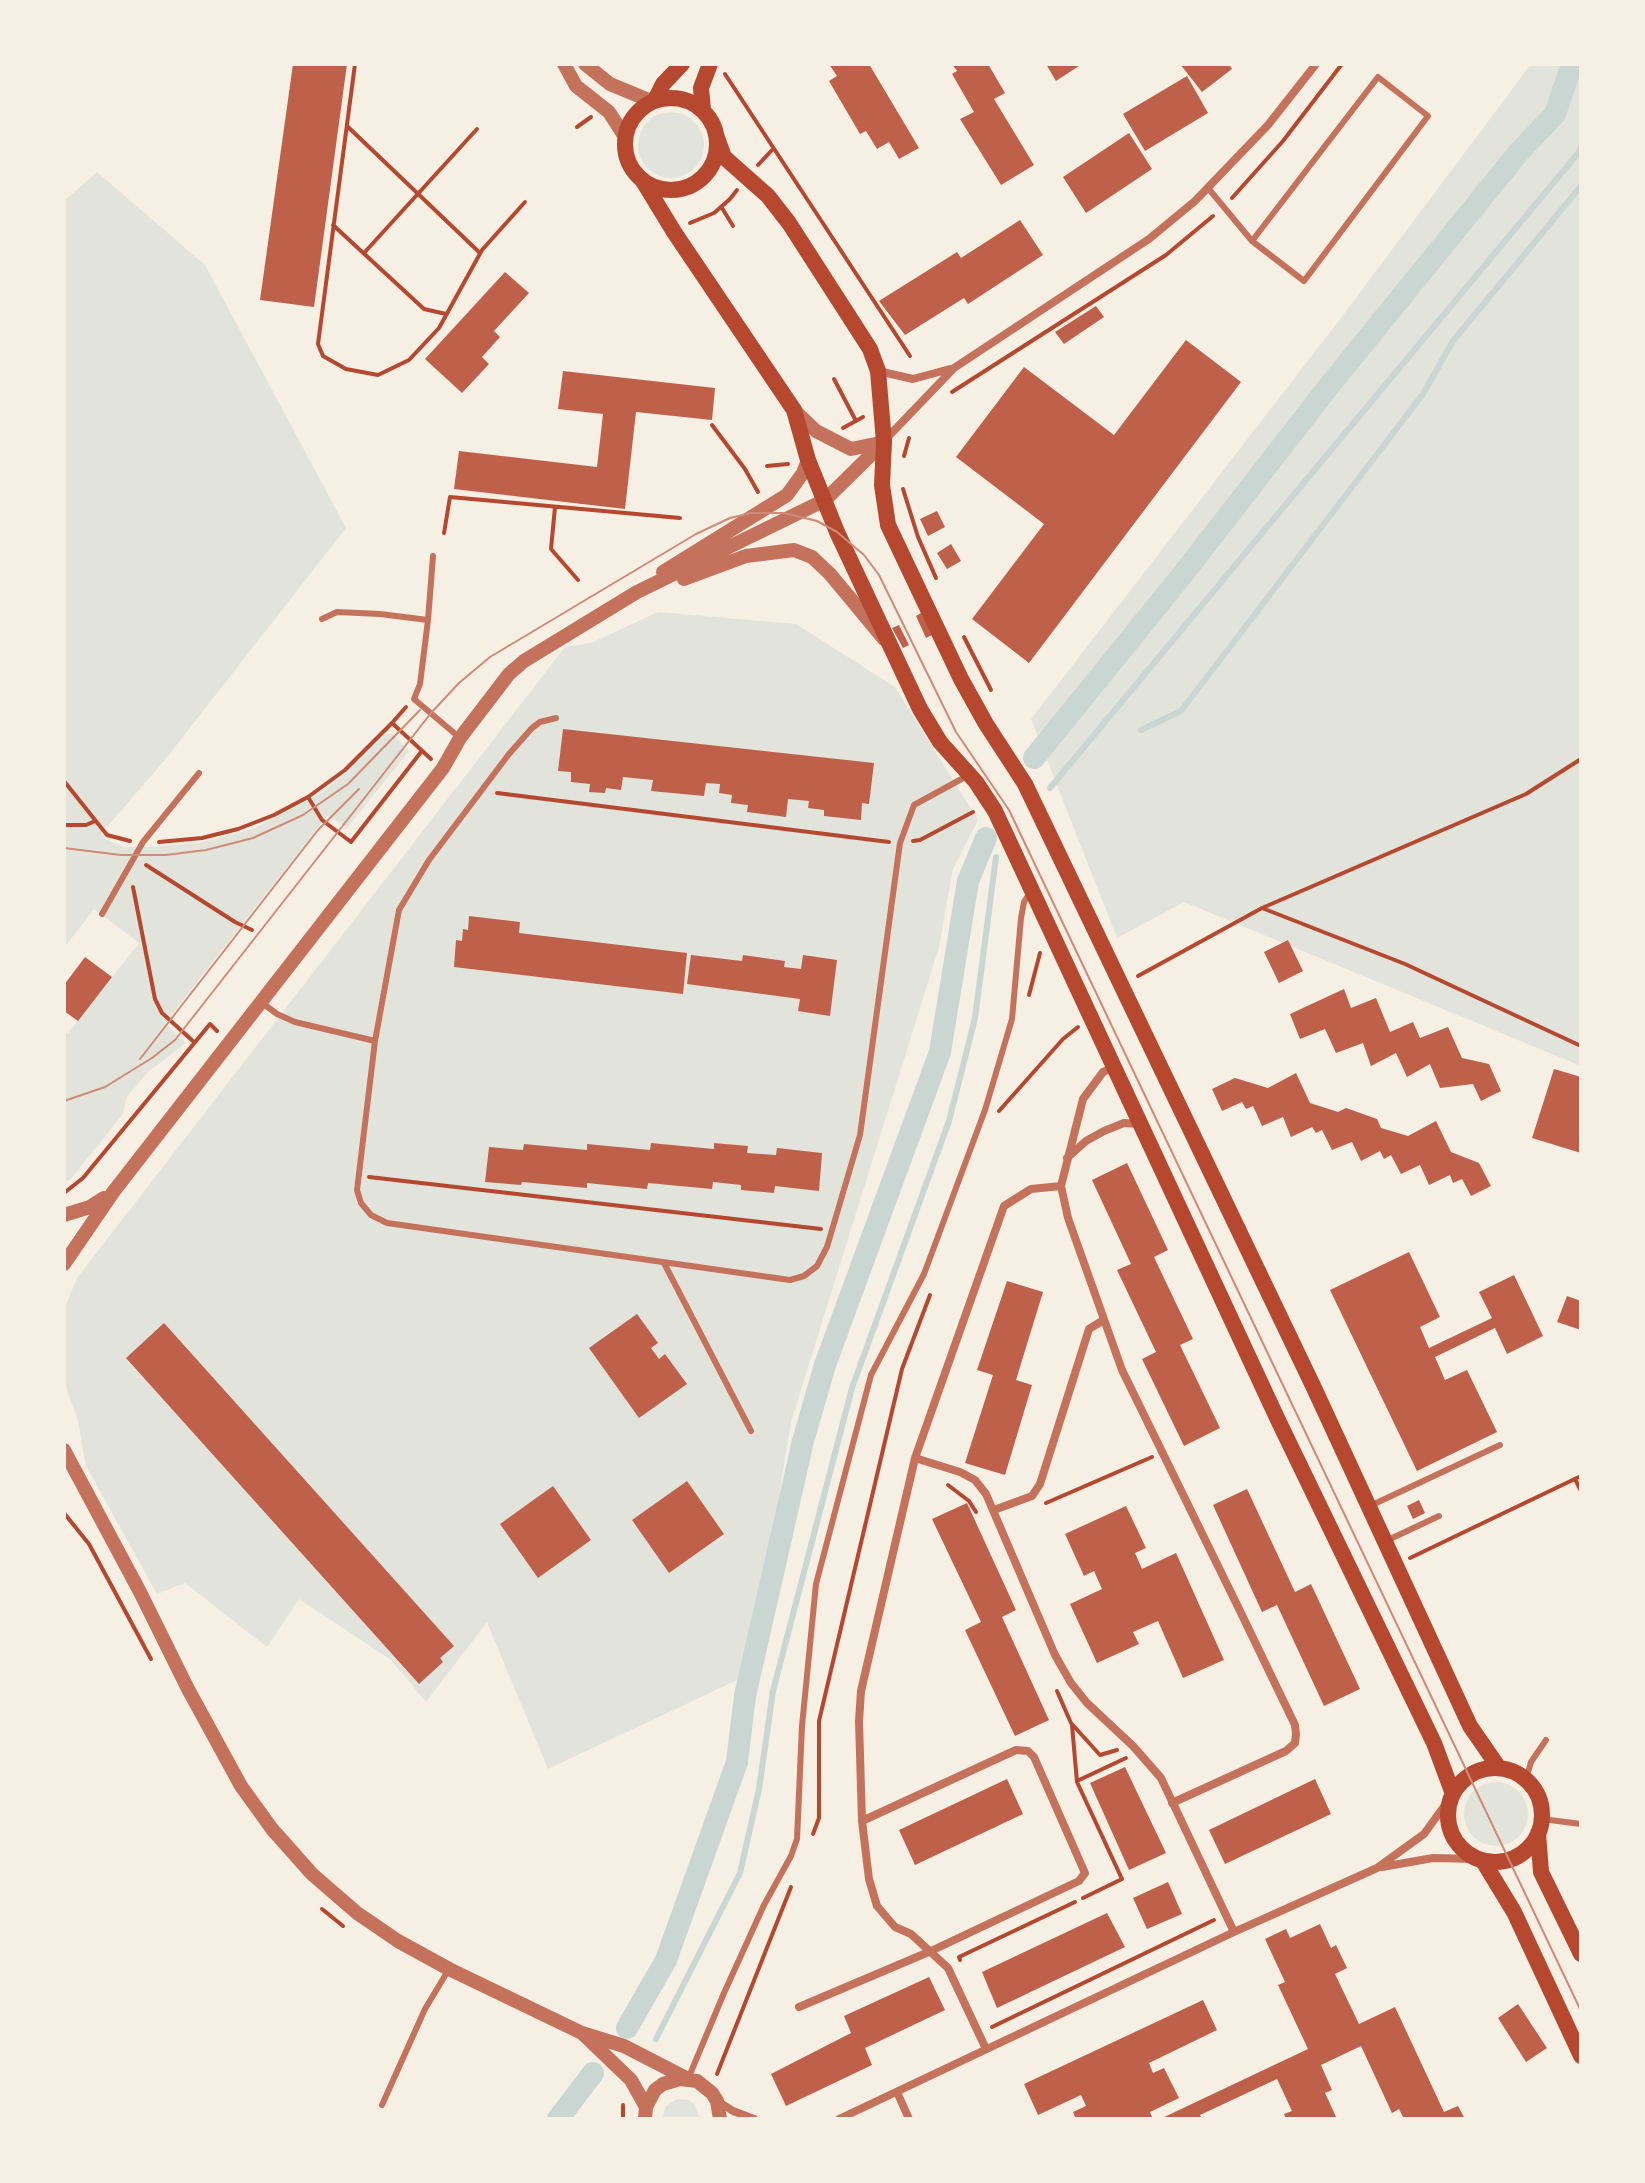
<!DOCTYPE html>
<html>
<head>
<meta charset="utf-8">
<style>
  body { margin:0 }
  #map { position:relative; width:1645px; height:2183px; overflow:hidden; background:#f6efe4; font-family:"Sofia Sans Condensed",sans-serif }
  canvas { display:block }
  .frame { position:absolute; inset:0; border:66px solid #f6efe4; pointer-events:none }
</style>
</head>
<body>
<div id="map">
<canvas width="1645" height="2183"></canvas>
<div class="frame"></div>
</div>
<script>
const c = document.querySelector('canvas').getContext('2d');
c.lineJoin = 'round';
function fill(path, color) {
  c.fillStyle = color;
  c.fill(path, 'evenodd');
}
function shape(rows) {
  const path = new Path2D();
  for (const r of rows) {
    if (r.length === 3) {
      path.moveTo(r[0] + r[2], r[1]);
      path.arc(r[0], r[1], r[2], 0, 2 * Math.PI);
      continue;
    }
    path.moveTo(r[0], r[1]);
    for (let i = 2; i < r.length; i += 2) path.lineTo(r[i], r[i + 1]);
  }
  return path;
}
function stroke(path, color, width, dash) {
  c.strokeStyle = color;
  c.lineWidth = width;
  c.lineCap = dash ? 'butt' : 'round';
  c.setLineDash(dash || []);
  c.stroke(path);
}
fill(shape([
  [1531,64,1581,64,1581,1066,1184,902,1117,938,1031,719,1337,323],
  [671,145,33],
  [97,172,205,265,346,528,164,761,101,834,109,841,125,847,150,847,197,843,239,833,255,828,318,795,347,773,387,734,393,734,409,751,347,828,328,815,165,1023,186,1043,148,1072,126,1098,123,1114,70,1180,64,1181,64,1031,68,1033,139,943,94,909,64,948,64,201],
  [658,612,796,624,895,687,978,820,953,869,939,947,791,1422,750,1674,548,1769,487,1622,426,1702,391,1660,299,1599,267,1647,185,1583,157,1594,86,1466,78,1421,67,1390,64,1371,65,1307,77,1278,565,647,591,643],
  [1496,1814,32],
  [677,2099,689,2100,694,2104,700,2119,662,2119,666,2106]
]), '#e2e4dc');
stroke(shape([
  [1141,730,1181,711,1423,394,1453,341,1581,186],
  [1050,788,1579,152,1581,146],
  [656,2039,740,1873,759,1789,773,1691,852,1388,949,1121,975,1018,996,857]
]), '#c9d6d2', 6);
stroke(shape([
  [1034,758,1183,574,1329,386,1519,152,1555,114,1572,64],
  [627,2028,666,1960,737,1762,745,1696,803,1441,825,1365,940,1052,968,881,986,838],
  [558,2119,593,2073]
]), '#c9d6d2', 22);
fill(shape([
  [293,64,347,64,314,307,260,300],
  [829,64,869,64,919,148,899,159,889,142,877,149,866,131,860,134,829,81,837,76],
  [952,64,988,64,1005,93,994,99,1034,165,1001,185,960,119,974,112,952,74,957,71],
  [1046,64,1082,64,1056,81],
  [1180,64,1229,64,1232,69,1202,92],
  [1187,76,1208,113,1145,151,1123,114],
  [1129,133,1152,169,1086,213,1063,177],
  [1020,220,1043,255,968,304,964,298,905,335,879,301,957,252,961,258],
  [505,272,529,293,494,331,500,337,482,357,489,364,462,393,425,359],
  [1096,306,1104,317,1064,344,1055,332],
  [1186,340,1241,382,1029,663,972,619,1044,524,956,457,1024,367,1114,435],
  [563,371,715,388,712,420,636,412,625,509,454,489,459,451,597,467,603,414,558,409],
  [937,511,945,527,928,536,920,519],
  [951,544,961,561,947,569,937,553],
  [921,613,932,635,926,638,916,616],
  [899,625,909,645,903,648,892,628],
  [563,729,874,763,869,804,862,803,861,820,824,816,824,810,808,808,809,801,788,799,786,817,747,812,748,805,731,803,732,795,719,793,720,784,706,783,704,796,651,791,653,780,623,777,621,790,606,788,605,793,589,792,590,784,571,782,571,772,558,771],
  [469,916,520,922,519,933,687,953,683,994,454,967,456,940,462,941,463,929,468,930],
  [1288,940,1303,971,1279,983,1264,952],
  [691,955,742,961,743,955,785,961,784,967,801,969,803,955,837,960,830,1016,798,1011,800,999,687,984],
  [85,957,112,977,78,1021,64,1011,64,985],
  [1344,989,1351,1008,1376,998,1390,1032,1413,1022,1420,1038,1448,1027,1462,1058,1489,1064,1501,1091,1481,1101,1473,1084,1440,1088,1430,1064,1407,1077,1396,1053,1371,1066,1363,1043,1336,1053,1325,1029,1300,1039,1290,1014],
  [1554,1069,1581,1077,1581,1153,1532,1138],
  [1296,1073,1310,1103,1338,1112,1346,1108,1377,1119,1381,1128,1408,1136,1436,1121,1451,1152,1479,1163,1491,1186,1471,1196,1462,1179,1453,1183,1450,1175,1429,1185,1420,1165,1401,1174,1391,1155,1384,1159,1380,1151,1361,1161,1352,1142,1332,1150,1322,1130,1316,1133,1312,1127,1291,1137,1283,1117,1262,1126,1253,1106,1246,1109,1242,1102,1222,1111,1212,1089,1235,1078,1268,1088],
  [651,1143,714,1149,714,1143,748,1146,747,1153,776,1155,777,1148,822,1153,819,1191,775,1186,774,1193,741,1190,741,1185,713,1182,712,1189,648,1183,647,1189,587,1183,587,1188,522,1182,521,1185,485,1182,489,1147,523,1150,524,1144,587,1150,587,1144,650,1150],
  [1127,1163,1168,1250,1154,1257,1193,1339,1180,1345,1220,1428,1184,1446,1142,1359,1156,1352,1117,1270,1131,1264,1092,1180],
  [1409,1252,1440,1317,1420,1327,1429,1348,1492,1318,1479,1292,1514,1275,1543,1336,1507,1354,1495,1328,1435,1357,1445,1380,1467,1370,1497,1432,1417,1471,1330,1290],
  [1007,1281,1043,1292,1016,1380,1032,1385,1005,1475,965,1463,993,1375,977,1370],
  [1567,1296,1581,1301,1581,1330,1557,1322],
  [637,1314,658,1343,651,1348,659,1359,665,1354,687,1384,639,1418,589,1348],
  [164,1323,454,1646,440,1658,443,1662,419,1684,126,1358],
  [687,1481,724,1534,669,1573,632,1520],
  [553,1486,591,1540,538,1578,500,1524],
  [1247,1489,1295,1592,1311,1584,1360,1689,1324,1706,1277,1605,1262,1612,1213,1505],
  [1419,1500,1425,1513,1413,1519,1407,1506],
  [967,1503,1016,1610,1002,1617,1049,1720,1015,1736,965,1630,981,1622,932,1519],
  [1126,1506,1146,1548,1135,1553,1142,1569,1176,1553,1224,1660,1183,1678,1158,1621,1133,1632,1139,1644,1097,1663,1070,1604,1102,1589,1094,1571,1084,1576,1065,1534],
  [1125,1767,1166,1853,1129,1870,1090,1783],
  [1007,1779,1023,1814,915,1865,899,1830],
  [1315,1779,1331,1814,1225,1864,1209,1830],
  [1168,1882,1182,1914,1147,1929,1133,1898],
  [1107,1913,1125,1947,997,2008,982,1972],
  [1320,1924,1331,1948,1336,1945,1347,1968,1335,1974,1359,2024,1395,2007,1444,2112,1458,2106,1465,2119,1404,2119,1399,2109,1392,2113,1361,2046,1321,2065,1332,2090,1325,2093,1337,2119,1286,2119,1284,2114,1292,2111,1277,2079,1200,2115,1202,2119,1160,2119,1308,2049,1278,1985,1285,1982,1265,1939,1286,1929,1290,1938],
  [929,1977,945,2010,865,2048,872,2065,786,2106,771,2074,851,2033,844,2016],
  [1203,2000,1217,2030,1149,2063,1153,2073,1164,2068,1179,2098,1150,2112,1153,2119,1076,2119,1073,2112,1086,2106,1081,2095,1038,2115,1024,2084],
  [1518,2004,1547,2048,1526,2062,1498,2018]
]), '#bf614a');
stroke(shape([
  [355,64,318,344,323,356,346,369,378,375,409,360,439,328,482,250,525,202],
  [725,74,910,356],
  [347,126,480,253],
  [577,127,591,117],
  [758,165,773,149],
  [1232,198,1283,141,1342,64],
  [722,208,733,226],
  [690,223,714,213,730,199,737,190],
  [333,225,424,309,446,314],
  [364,253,477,129],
  [834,379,856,421],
  [952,392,1166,255,1213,216],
  [712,425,745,469,758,492],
  [843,428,863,417],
  [904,456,909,438],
  [767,466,788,464],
  [903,489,918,537,936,578],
  [555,507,551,549,578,580],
  [444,533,450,497,680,518],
  [964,637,991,690],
  [392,723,406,707],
  [64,781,107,835,130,841],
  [497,793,889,842],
  [308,797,322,820,351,842,421,752],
  [64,825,86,825,95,821],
  [913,841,920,840,973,812],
  [159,842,202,838,238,829,274,815,308,797,345,770,392,723,431,759],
  [146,865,235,922,252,930],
  [133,887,155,999,162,1013,194,1042],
  [1262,908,1526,794,1581,759],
  [1138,976,1262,908,1405,964,1581,1046],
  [1029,995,1040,953],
  [999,1111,1063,1039,1078,1027],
  [369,1177,821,1229],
  [64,1193,83,1178,210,1024,217,1031],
  [1575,1479,1581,1491],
  [948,1485,969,1501,976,1512],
  [1046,1503,1152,1457],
  [64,1513,89,1544,151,1659],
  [1410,1558,1581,1476],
  [1057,1691,1071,1723,1100,1755,1117,1750],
  [1072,1725,1077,1782,1122,1879,1083,1898],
  [1077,1781,1126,1758],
  [813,1834,819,1818,819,1721,902,1369,930,1295],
  [322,1909,343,1926],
  [960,1960,959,1957,1075,1902],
  [992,2027,1214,1920],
  [717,2074,791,1887],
  [623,2119,623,2105]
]), '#b5482f', 4);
stroke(shape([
  [1208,188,1252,241,1304,281,1428,116,1378,77,1252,241],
  [322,619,337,612,380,614,428,620,420,684,414,699,460,738],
  [428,620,433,556],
  [556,718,540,722,532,728,509,754,429,860,399,910,375,1041,357,1190,361,1203,371,1215,387,1223,790,1280,804,1276,817,1266,827,1247,860,1135,900,843,914,805,967,776],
  [102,914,143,842,199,773],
  [261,1002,277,1014,295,1022,375,1041],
  [664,1263,751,1431],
  [1372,1505,1500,1445],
  [1388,1540,1439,1516],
  [1526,1779,1531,1762,1546,1740],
  [1542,1819,1581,1824],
  [688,2079,724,1993,764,1905,791,1856,797,1839,802,1726,816,1584,871,1375,924,1274,985,1110,1012,1019,1021,918,1024,902,1030,893],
  [382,2105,425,2009,449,1969]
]), '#c5725c', 6);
stroke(shape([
  [878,371,913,379,950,369],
  [884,441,954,368,1149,239,1195,201,1268,125,1316,64],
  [1114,1067,1103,1072,1083,1099,1061,1186,1068,1218,1122,1370,1241,1613,1295,1725,1296,1734,1295,1743,1286,1751,1172,1803],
  [1067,1158,1086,1141,1104,1131,1124,1123,1139,1124],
  [915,1458,960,1472,975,1480,986,1494,1055,1655,1071,1683,1087,1703,1133,1746,1161,1778,1234,1932],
  [994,1510,1032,1496,1040,1484,1089,1329,1102,1321],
  [1382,1867,1433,1858,1477,1859],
  [799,2007,931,1951,1079,1881,1085,1873,1034,1757,1028,1751,1016,1750,862,1821],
  [986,2049,948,1968,911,1934,895,1927,877,1906,869,1879,862,1821,859,1721,861,1691,915,1458,1004,1206,1031,1189,1061,1186],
  [897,2092,909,2119],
  [719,2102,733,2111,754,2119],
  [839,2119,1234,1932,1377,1868,1424,1834,1453,1794]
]), '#c5725c', 8);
stroke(shape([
  [564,64,576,86,609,112,625,137],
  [585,64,610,84,651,101],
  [794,410,816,431,851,449,880,443],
  [663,572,787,495,803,473,808,460],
  [684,579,746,556,794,550,812,557,830,574,884,639],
  [64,1215,90,1207,104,1198],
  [64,1264,114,1191,443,768,460,738,509,674,524,661,637,592,825,500,884,442],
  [64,1450,140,1592,188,1689,241,1786,272,1829,312,1874,357,1913,398,1941,449,1969,582,2033,624,2046,688,2079],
  [582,2033,631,2080,646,2107],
  [645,2119,646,2107,655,2090,663,2084,680,2079,697,2081,712,2093,717,2101,720,2119]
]), '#c5725c', 14);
stroke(shape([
  [671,144,46],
  [655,100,663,84,682,64],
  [703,110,701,88,710,64],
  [716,135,724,157,768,196,789,223,870,349,878,371,884,442,882,485,888,525,961,679,986,724,1025,784,1315,1390,1470,1726,1499,1768],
  [643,181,674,232,794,410,808,460,837,532,920,709,940,742,976,782,995,811,1278,1420,1434,1743,1453,1794],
  [1495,1815,47],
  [1538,1833,1541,1872,1581,1954],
  [1483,1861,1514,1912,1581,2056]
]), '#b5482f', 16);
stroke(shape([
  [64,848,121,855,166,855,206,850,253,838,303,815,348,784,420,710],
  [140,1059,318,830,359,789],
  [64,1101,105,1087,152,1058,175,1040,431,713,459,683,490,657,696,534,730,518,751,513,784,513,817,521,837,532,864,555,879,575,956,732,1009,810,1581,2011]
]), '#cf8b77', 2);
</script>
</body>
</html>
